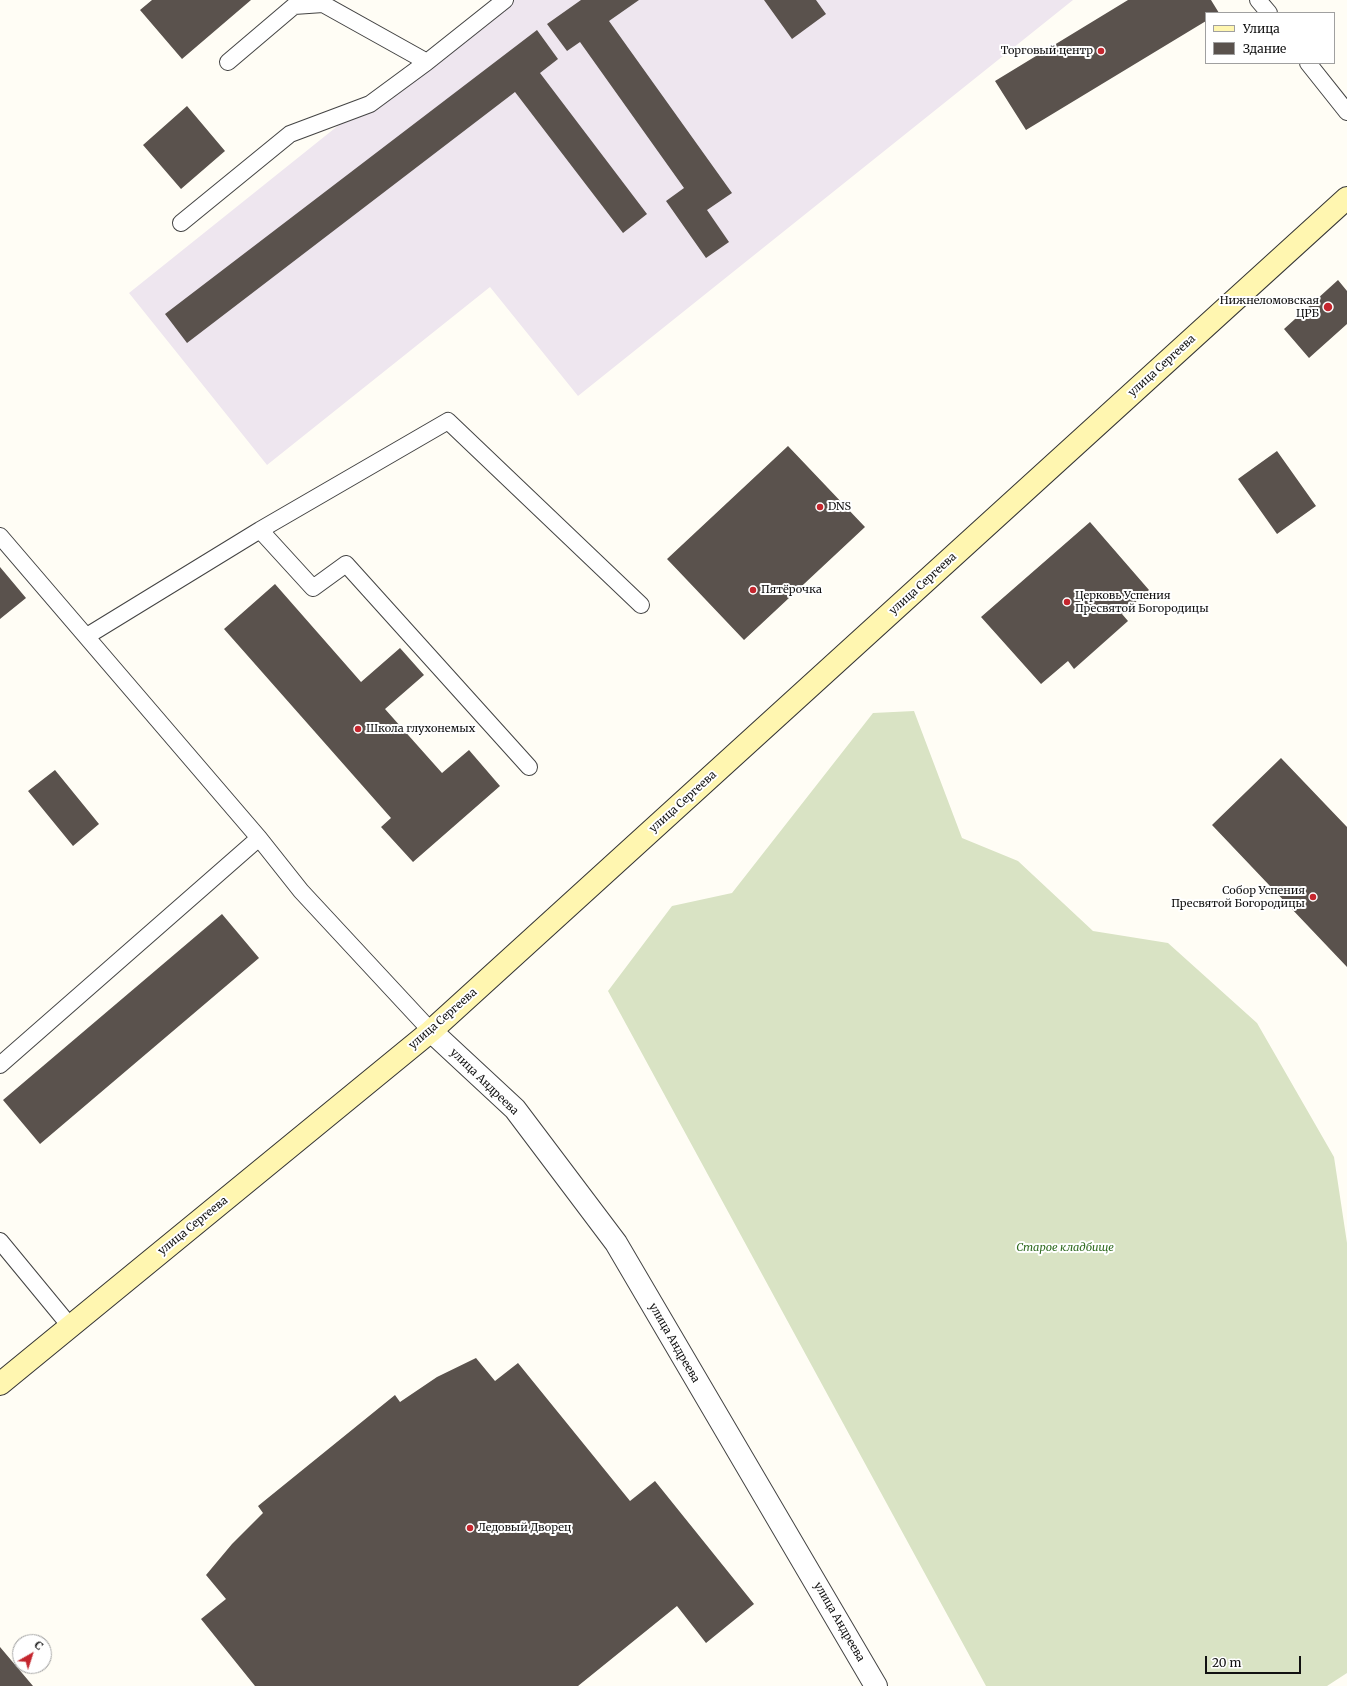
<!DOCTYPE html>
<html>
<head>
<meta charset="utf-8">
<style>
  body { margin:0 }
  #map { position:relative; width:1347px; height:1686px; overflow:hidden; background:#fffdf5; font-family:Merriweather,serif }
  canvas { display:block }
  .legend { position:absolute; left:1205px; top:12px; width:130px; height:52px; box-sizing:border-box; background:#fff; border:1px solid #a0a0a0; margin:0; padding:5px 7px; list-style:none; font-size:12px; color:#111 }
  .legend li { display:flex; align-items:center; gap:8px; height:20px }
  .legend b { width:20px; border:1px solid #a0a0a0 }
  .north { position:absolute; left:12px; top:1634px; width:40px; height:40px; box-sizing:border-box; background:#fff; border:1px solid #a0a0a0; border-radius:50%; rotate:39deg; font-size:11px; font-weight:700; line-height:16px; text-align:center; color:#111 }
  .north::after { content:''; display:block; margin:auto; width:14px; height:18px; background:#c4262e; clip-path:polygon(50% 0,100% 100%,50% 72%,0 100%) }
  .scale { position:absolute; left:1205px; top:1656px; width:96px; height:18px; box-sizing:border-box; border:2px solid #111; border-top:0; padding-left:5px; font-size:12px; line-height:14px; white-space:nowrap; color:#111; -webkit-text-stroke:3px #fff; paint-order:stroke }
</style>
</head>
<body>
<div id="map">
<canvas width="1347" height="1686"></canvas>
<ul class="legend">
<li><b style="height:5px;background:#fff6b0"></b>Улица</li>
<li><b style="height:11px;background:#5a524d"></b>Здание</li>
</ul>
<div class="north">С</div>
<div class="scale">20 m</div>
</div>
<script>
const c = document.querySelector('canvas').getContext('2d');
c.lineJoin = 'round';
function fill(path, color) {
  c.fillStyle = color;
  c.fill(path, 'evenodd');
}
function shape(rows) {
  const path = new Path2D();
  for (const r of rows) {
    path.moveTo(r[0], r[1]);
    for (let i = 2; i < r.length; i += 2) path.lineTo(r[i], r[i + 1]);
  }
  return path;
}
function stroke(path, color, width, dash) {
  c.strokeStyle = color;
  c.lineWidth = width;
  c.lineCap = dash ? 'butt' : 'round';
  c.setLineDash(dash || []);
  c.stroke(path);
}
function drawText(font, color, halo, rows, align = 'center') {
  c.font = font + ' Merriweather,serif';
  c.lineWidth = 4;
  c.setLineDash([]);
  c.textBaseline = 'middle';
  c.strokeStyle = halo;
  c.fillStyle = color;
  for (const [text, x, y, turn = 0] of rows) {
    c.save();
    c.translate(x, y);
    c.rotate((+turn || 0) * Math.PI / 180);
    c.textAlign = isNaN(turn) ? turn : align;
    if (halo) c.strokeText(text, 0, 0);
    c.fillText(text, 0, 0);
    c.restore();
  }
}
fill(shape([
  [495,0,1073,0,578,396,490,287,267,465,129,293]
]), '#eee6ef');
fill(shape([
  [914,711,962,838,1018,861,1093,931,1168,943,1257,1023,1334,1157,1347,1243,1347,1673,1327,1686,986,1686,608,991,672,906,732,893,873,713]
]), '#d9e3c4');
fill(shape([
  [152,0,251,0,182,59,140,10],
  [581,0,639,0,609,21,732,193,707,210,729,242,706,258,666,201,684,188,580,42,567,51,547,24],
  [764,0,816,0,826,14,792,39],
  [1128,0,1211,0,1219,13,1206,13,1206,21,1026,130,995,81],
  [537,30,558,59,540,73,647,214,623,233,515,92,187,343,165,314],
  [187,106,225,151,181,189,143,145],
  [1338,280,1347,291,1347,324,1309,358,1284,329],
  [788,446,865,527,744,640,667,559],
  [1277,451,1316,506,1277,534,1238,479],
  [1090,522,1149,590,1122,614,1128,621,1074,669,1068,661,1041,684,981,617],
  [0,567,26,598,0,619],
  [275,584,361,682,400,648,424,675,385,709,442,773,469,750,500,786,413,862,381,827,391,818,224,629],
  [1281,758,1347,827,1347,967,1212,825],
  [55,770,99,824,73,846,28,791],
  [222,914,259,958,40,1144,3,1100],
  [476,1358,495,1381,518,1363,630,1501,655,1481,754,1604,706,1643,677,1606,578,1686,255,1686,201,1619,226,1599,206,1575,232,1544,263,1513,258,1506,395,1395,400,1402,437,1377],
  [0,1647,33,1686,0,1686]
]), '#5a524d');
const service = shape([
  [1258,0,1269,13],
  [228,62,294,6,323,4,427,62,505,0],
  [1308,63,1347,112],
  [181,223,290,134,370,104,427,62],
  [260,530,313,588,346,564,529,767],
  [0,536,259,838,301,891,431,1031],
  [87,636,260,530,448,421,641,605],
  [0,1065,259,838],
  [0,1241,70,1326]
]);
const minor = shape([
  [431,1031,515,1109,616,1243,876,1686]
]);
const secondary = shape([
  [0,1384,431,1031,1347,198]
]);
stroke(service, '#444', 18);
stroke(minor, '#444', 24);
stroke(secondary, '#333', 24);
stroke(service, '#fff', 16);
stroke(minor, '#fff', 22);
stroke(secondary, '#fff6b0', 22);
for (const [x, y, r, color] of [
  [1101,51,4,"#c4262e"],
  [1328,307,5,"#c4262e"],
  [820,507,4,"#c4262e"],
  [753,590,4,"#c4262e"],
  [1067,602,4,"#c4262e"],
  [358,729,4,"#c4262e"],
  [1313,897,4,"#c4262e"],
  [470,1528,4,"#c4262e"]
]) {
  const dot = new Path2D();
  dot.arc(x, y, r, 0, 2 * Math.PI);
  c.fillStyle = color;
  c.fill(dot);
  stroke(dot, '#fff', 1.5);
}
drawText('11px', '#111', '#fff', [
  ["Торговый центр",1093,51,"right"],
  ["Нижнеломовская",1319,301,"right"],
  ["ЦРБ",1319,314,"right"],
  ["DNS",828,507],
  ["Пятёрочка",761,590],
  ["Церковь Успения",1075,596],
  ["Пресвятой Богородицы",1075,609],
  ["Школа глухонемых",366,729],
  ["Собор Успения",1305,891,"right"],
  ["Пресвятой Богородицы",1305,904,"right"],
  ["Ледовый Дворец",478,1528]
], 'left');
drawText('11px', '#111', '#fff', [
  ["улица Сергеева",1162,366,-42],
  ["улица Сергеева",923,584,-42],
  ["улица Сергеева",683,802,-42],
  ["улица Сергеева",443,1019,-41],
  ["улица Андреева",484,1082,44],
  ["улица Сергеева",193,1226,-39],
  ["улица Андреева",674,1343,60],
  ["улица Андреева",839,1622,60]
]);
drawText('italic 11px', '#2f6b1f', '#fff', [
  ["Старое кладбище",1065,1248]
]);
</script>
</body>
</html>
